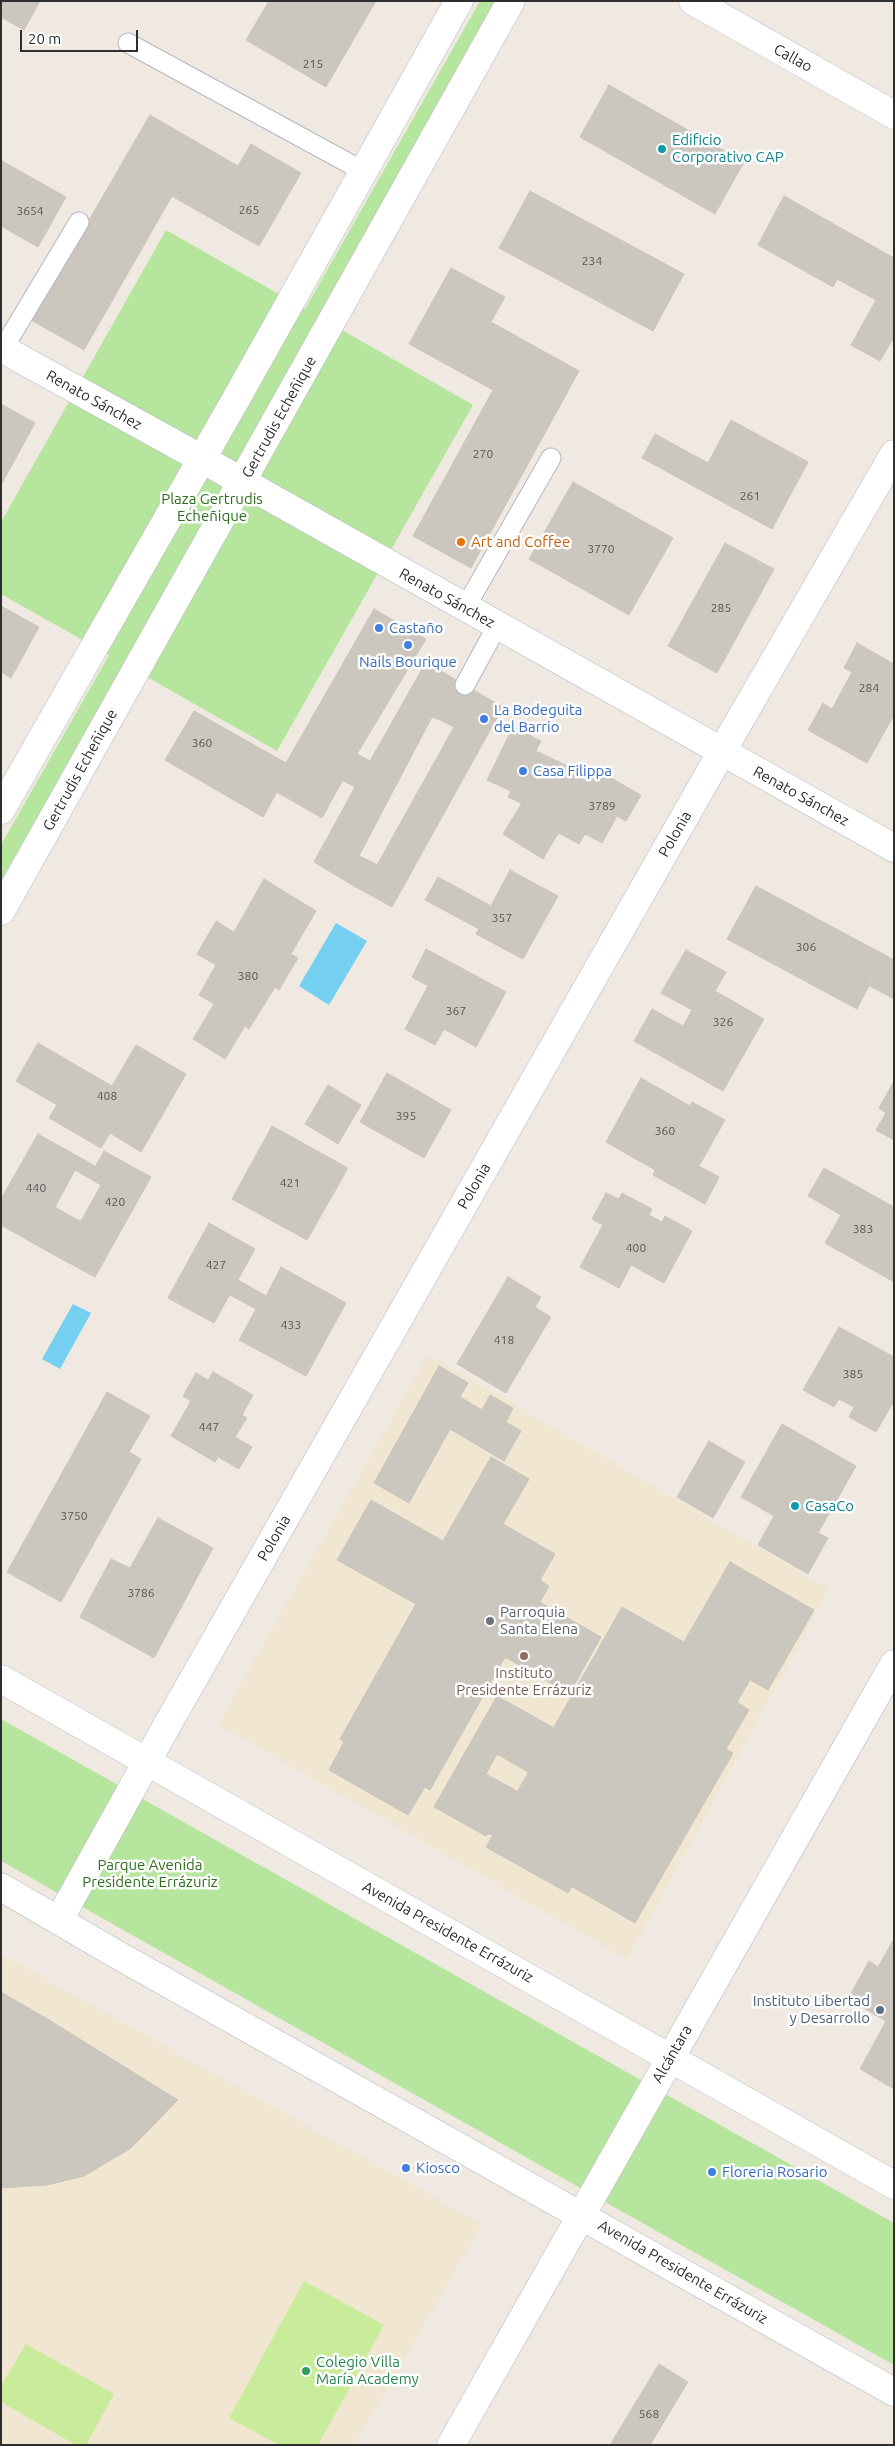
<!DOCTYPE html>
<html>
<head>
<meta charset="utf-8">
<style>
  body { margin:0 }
  #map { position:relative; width:895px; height:2446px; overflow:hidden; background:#efe9e1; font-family:Ubuntu,sans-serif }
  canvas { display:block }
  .frame { position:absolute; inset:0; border:2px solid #2e2e2e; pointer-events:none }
  .scale { position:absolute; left:20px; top:30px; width:118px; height:22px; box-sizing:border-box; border:2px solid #2e2e2e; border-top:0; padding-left:6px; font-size:15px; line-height:18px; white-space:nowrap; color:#2e2e2e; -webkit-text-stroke:4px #fff; paint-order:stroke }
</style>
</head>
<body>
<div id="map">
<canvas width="895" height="2446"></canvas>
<div class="frame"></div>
<div class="scale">20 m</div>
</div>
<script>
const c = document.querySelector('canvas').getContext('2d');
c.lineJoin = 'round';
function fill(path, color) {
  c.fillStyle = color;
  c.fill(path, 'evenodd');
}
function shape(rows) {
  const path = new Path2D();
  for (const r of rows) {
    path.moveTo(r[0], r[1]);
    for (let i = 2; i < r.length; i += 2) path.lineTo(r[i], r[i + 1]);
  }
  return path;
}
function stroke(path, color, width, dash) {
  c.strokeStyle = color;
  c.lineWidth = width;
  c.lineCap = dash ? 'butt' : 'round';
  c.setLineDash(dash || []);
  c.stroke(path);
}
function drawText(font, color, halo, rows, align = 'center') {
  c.font = font + ' Ubuntu,sans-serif';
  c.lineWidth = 5;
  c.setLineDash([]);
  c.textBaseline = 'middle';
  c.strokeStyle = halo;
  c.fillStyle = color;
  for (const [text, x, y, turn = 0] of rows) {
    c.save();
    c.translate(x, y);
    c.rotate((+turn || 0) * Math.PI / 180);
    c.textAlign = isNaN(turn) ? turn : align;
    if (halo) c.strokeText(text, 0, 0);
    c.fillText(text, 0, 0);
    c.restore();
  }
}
fill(shape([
  [428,1354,829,1589,627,1959,218,1724],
  [1,1954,482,2224,355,2445,1,2445]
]), '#f0e6d1');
fill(shape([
  [480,1,498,1,321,318,473,405,277,751,124,664,1,881,1,845,109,655,1,594,1,522,166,230,305,309],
  [1,1719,894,2223,894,2365,1,1861]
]), '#b6e59e');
fill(shape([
  [304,2281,384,2325,318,2445,279,2445,229,2418],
  [26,2344,114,2394,86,2445,76,2445,1,2402,1,2386]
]), '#c9ec9a');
fill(shape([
  [336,923,367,941,329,1005,299,986],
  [73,1304,91,1313,60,1369,42,1359]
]), '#75cff0');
const building = shape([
  [1,1,40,1,24,30,1,17,1,1],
  [269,1,376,1,326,87,246,40,269,1],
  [609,85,744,162,715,214,580,137,609,85],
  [150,115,238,166,251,144,301,173,259,246,172,196,84,350,31,320,150,115],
  [2,161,66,197,38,247,1,226,2,161],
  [530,191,684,274,653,331,499,248,530,191],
  [784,196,894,258,894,337,880,361,851,345,876,300,837,279,833,287,758,245,784,196],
  [451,268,505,297,491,322,579,371,471,568,413,536,493,390,409,344,451,268],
  [1,404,35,423,1,485,1,404],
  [731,420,808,462,772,529,642,458,655,434,708,463,731,420],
  [573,482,673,538,629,615,529,559,573,482],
  [725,543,774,569,717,673,668,646,725,543],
  [1,606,39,627,11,678,1,672,1,606],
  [374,609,426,639,357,754,322,818,277,792,263,817,165,760,194,711,286,763,374,609],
  [857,643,894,664,894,715,867,763,808,730,823,703,832,709,852,672,844,668,857,643],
  [426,662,461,683,440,720,432,717,359,856,368,860,354,886,314,862,355,787,342,780,357,754,370,761,426,662],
  [461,683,503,707,392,907,354,886,368,860,377,865,454,727,440,720,461,683],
  [513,727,541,741,536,751,559,762,535,810,508,797,511,791,487,780,513,727],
  [559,762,587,776,555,831,559,832,543,859,503,834,522,803,535,810,559,762],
  [592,767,641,795,626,821,617,816,602,843,585,834,579,844,555,831,592,767],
  [510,870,558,896,523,959,476,934,479,929,425,900,438,877,491,906,510,870],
  [264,879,316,911,291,954,298,958,279,990,275,987,249,1029,245,1026,225,1059,193,1039,214,1004,199,995,216,965,197,954,216,921,234,932,264,879],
  [756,886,885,955,857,1009,727,939,756,886],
  [426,949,506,992,476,1047,444,1029,435,1045,405,1029,428,986,412,977,426,949],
  [686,950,726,972,715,991,764,1019,723,1091,634,1041,652,1009,683,1026,692,1010,661,993,686,950],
  [885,955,894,960,894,999,868,985,885,955],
  [38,1043,112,1086,136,1045,186,1074,141,1152,110,1133,101,1148,49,1118,57,1105,16,1081,38,1043],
  [387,1073,451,1110,424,1158,360,1122,387,1073],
  [641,1078,690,1106,692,1102,725,1120,699,1166,719,1177,705,1204,653,1175,655,1170,606,1142,641,1078],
  [894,1081,894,1140,876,1130,886,1113,879,1108,894,1081],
  [328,1085,361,1105,338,1144,305,1124,328,1085],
  [272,1126,348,1168,307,1240,232,1199,272,1126],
  [38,1134,95,1166,89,1178,75,1170,55,1207,76,1219,56,1256,1,1225,1,1199,38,1134],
  [104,1151,151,1177,95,1277,56,1256,76,1219,81,1221,101,1185,89,1178,104,1151],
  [824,1168,894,1207,894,1282,825,1243,841,1215,808,1196,824,1168],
  [606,1193,619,1199,622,1193,652,1209,649,1215,662,1222,665,1216,692,1231,664,1283,631,1265,619,1288,580,1267,603,1225,592,1219,606,1193],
  [209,1223,255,1249,214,1323,168,1298,209,1223],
  [281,1267,346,1303,306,1376,239,1340,256,1309,230,1295,238,1280,266,1296,281,1267],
  [508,1277,541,1297,535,1307,551,1317,506,1393,457,1364,508,1277],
  [839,1327,894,1357,894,1401,876,1432,849,1417,854,1407,839,1399,834,1407,803,1390,839,1327],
  [439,1366,468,1383,460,1397,482,1410,490,1395,513,1408,506,1422,521,1431,504,1461,450,1429,409,1503,374,1483,439,1366],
  [213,1372,253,1395,242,1415,247,1418,235,1437,252,1447,239,1469,218,1457,215,1462,171,1436,191,1401,183,1396,196,1373,208,1380,213,1372],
  [107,1392,150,1416,129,1452,141,1459,61,1602,7,1572,107,1392],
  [782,1424,856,1466,818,1533,828,1538,808,1574,758,1545,774,1516,741,1497,782,1424],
  [709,1441,745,1462,713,1518,677,1497,709,1441],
  [491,1457,529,1479,503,1524,555,1554,540,1580,549,1586,540,1602,601,1637,569,1694,505,1657,430,1790,425,1787,408,1815,329,1770,344,1742,340,1739,416,1604,337,1560,371,1500,443,1541,491,1457],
  [158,1518,213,1548,154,1658,80,1617,111,1559,130,1568,158,1518],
  [730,1562,814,1610,768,1690,684,1642,730,1562],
  [622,1607,705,1654,568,1893,486,1847,622,1607],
  [705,1654,750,1680,737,1702,749,1710,726,1749,733,1753,635,1923,571,1886,705,1654],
  [497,1696,554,1728,528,1772,497,1754,486,1774,517,1791,492,1835,488,1834,486,1836,434,1807,497,1696],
  [894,1939,894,2089,860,2069,886,2021,848,1999,869,1961,878,1967,894,1939],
  [1,1992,49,2020,1,2104,1,1992],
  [49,2020,178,2100,131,2148,84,2176,47,2185,1,2188,1,2104,49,2020],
  [659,2364,688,2382,650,2445,610,2445,659,2364]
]);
fill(building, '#cbc7bf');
stroke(building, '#cbc5ba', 1);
const lane = shape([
  [128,43,363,171],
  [1,352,79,222],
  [465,608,551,458],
  [465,685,497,626]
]);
const street = shape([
  [693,1,894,115],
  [1,348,202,459],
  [59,1920,170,1720,737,725,894,454]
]);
const secondary = shape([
  [202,459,894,848],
  [1,810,236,399,459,1],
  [1,911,511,1],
  [1,1679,894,2185],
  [1,1887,116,1954,894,2392],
  [451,2445,894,1664]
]);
stroke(lane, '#b4b7c1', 21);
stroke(street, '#b4b7c1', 29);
stroke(secondary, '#b4b7c1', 29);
stroke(lane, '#fff', 19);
stroke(street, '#fff', 28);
stroke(secondary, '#fff', 28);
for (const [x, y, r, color] of [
  [662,149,5,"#0f9aa8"],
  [461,542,5,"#e8710a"],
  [379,628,5,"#3f7fe0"],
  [408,645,5,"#3f7fe0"],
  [484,719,5,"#3f7fe0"],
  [523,771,5,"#3f7fe0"],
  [795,1506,5,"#0f9aa8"],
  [490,1621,5,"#6b7280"],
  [524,1656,5,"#8d6e63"],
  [880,2010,5,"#5c6f8a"],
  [406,2168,5,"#3f7fe0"],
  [712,2172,5,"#3f7fe0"],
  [306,2371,5,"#2e9e5b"]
]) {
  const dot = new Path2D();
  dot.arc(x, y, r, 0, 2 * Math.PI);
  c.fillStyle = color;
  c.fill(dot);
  stroke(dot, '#fff', 2);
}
drawText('12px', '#555452', null, [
  ["215",313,64],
  ["265",249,210],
  ["3654",30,211],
  ["234",592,261],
  ["270",483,454],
  ["261",750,496],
  ["3770",601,549],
  ["285",721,608],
  ["284",869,688],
  ["360",202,743],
  ["3789",602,806],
  ["357",502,918],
  ["306",806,947],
  ["380",248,976],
  ["367",456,1011],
  ["326",723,1022],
  ["408",107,1096],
  ["395",406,1116],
  ["360",665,1131],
  ["421",290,1183],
  ["440",36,1188],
  ["420",115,1202],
  ["383",863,1229],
  ["400",636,1248],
  ["427",216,1265],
  ["433",291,1325],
  ["418",504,1340],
  ["385",853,1374],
  ["447",209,1427],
  ["3750",74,1516],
  ["3786",141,1593],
  ["568",649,2414]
]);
drawText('15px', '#2e2e2e', '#fff', [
  ["Callao",793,58,29],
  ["Renato Sánchez",94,400,29],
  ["Gertrudis Echeñique",279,417,-61],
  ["Renato Sánchez",447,598,29],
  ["Gertrudis Echeñique",80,770,-61],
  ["Renato Sánchez",801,796,29],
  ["Polonia",675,834,-60],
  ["Polonia",474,1186,-60],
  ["Polonia",274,1538,-60],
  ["Avenida Presidente Errázuriz",448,1932,29],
  ["Alcántara",672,2054,-60],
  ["Avenida Presidente Errázuriz",683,2272,30]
]);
drawText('15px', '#0d838f', '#fff', [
  ["Edificio",672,140],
  ["Corporativo CAP",672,157],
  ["CasaCo",805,1506]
], 'left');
drawText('15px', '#2c6e1b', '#fff', [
  ["Plaza Gertrudis",212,499],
  ["Echeñique",212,516],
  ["Parque Avenida",150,1865],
  ["Presidente Errázuriz",150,1882]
]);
drawText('15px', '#c56008', '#fff', [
  ["Art and Coffee",471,542]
], 'left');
drawText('15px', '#366cbe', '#fff', [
  ["Castaño",389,628],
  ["Nails Bourique",408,662,"center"],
  ["La Bodeguita",494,710],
  ["del Barrio",494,727],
  ["Casa Filippa",533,771],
  ["Kiosco",416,2168],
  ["Floreria Rosario",722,2172]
], 'left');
drawText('15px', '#5b616d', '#fff', [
  ["Parroquia",500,1612],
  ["Santa Elena",500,1629]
], 'left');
drawText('15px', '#785e54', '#fff', [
  ["Instituto",524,1673],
  ["Presidente Errázuriz",524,1690]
]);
drawText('15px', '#4e5e75', '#fff', [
  ["Instituto Libertad",870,2001],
  ["y Desarrollo",870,2018]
], 'right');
drawText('15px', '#27864d', '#fff', [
  ["Colegio Villa",316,2362],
  ["María Academy",316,2379]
], 'left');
</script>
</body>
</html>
